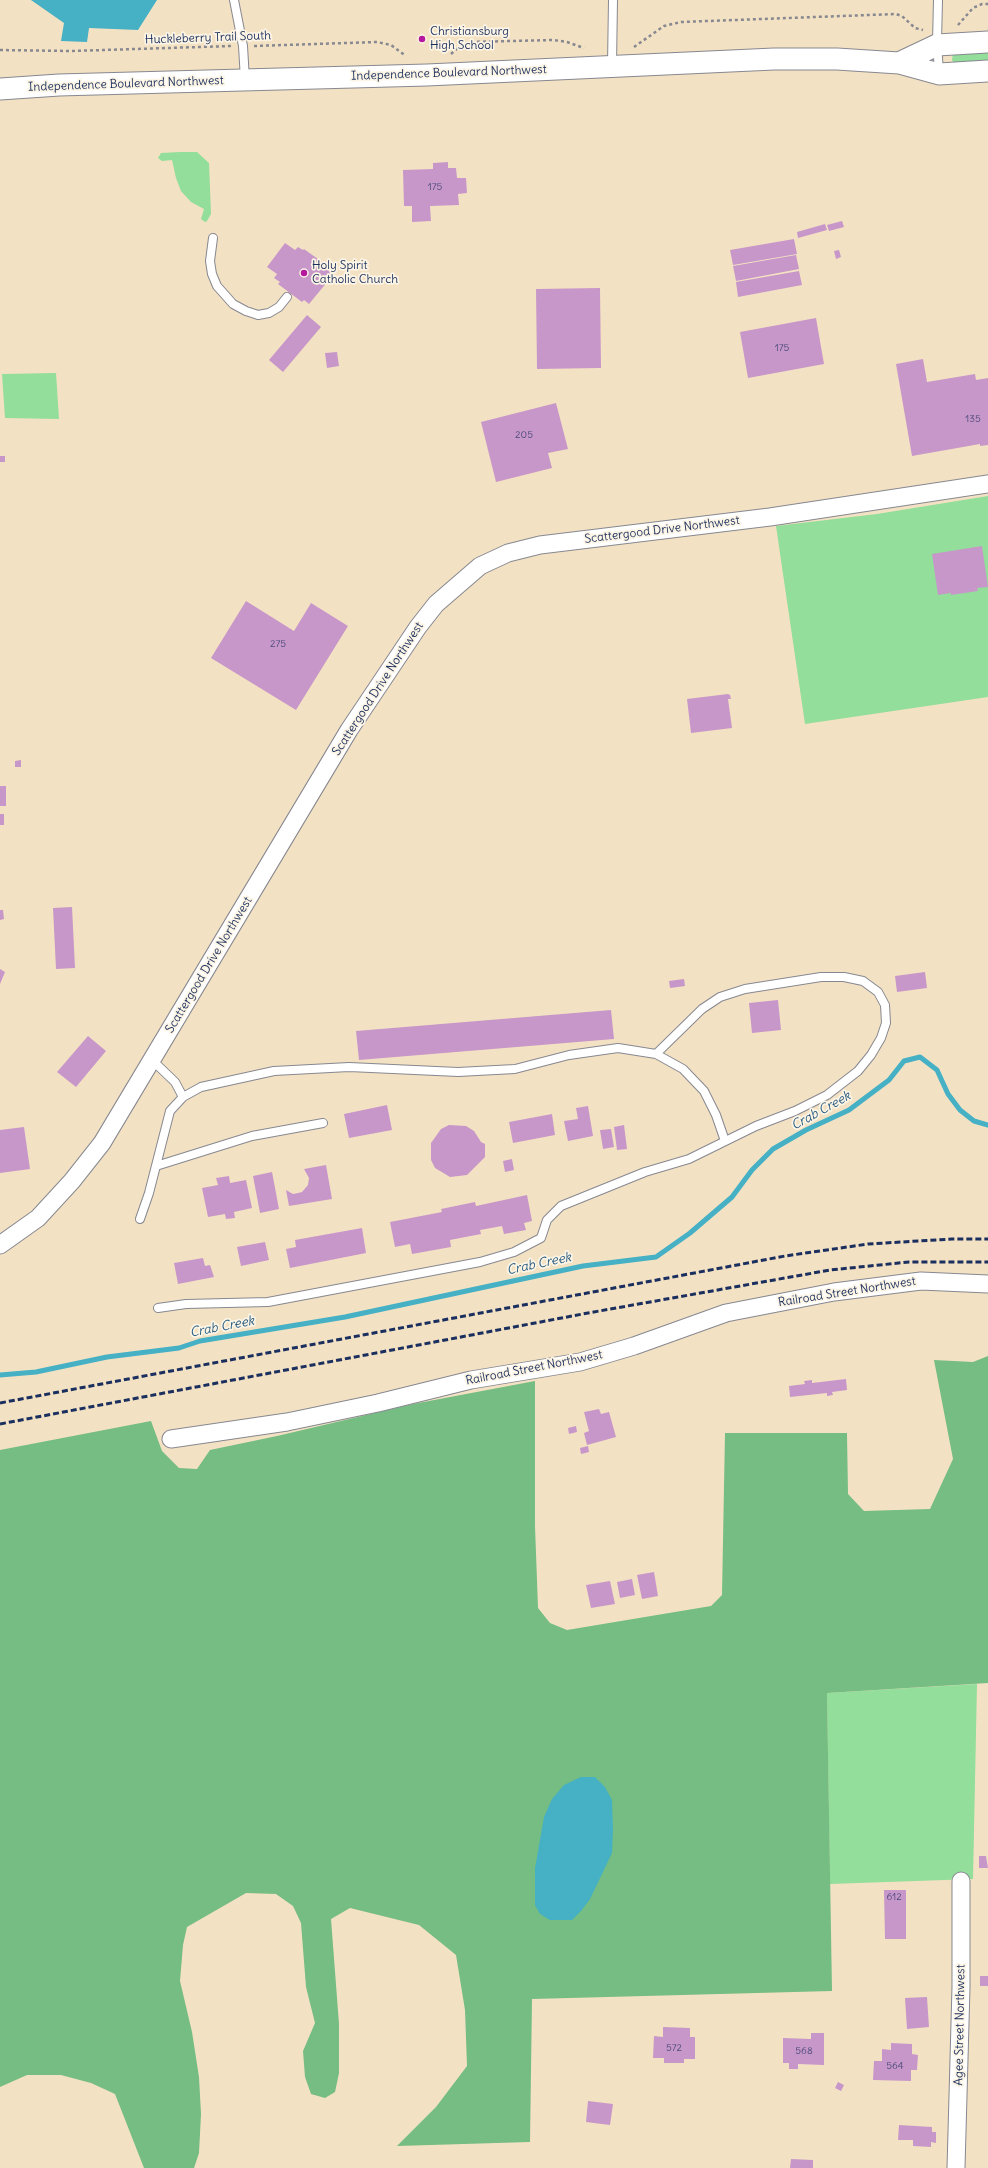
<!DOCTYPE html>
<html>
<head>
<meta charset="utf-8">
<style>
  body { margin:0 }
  canvas { display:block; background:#f3e1c3 }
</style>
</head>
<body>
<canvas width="988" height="2168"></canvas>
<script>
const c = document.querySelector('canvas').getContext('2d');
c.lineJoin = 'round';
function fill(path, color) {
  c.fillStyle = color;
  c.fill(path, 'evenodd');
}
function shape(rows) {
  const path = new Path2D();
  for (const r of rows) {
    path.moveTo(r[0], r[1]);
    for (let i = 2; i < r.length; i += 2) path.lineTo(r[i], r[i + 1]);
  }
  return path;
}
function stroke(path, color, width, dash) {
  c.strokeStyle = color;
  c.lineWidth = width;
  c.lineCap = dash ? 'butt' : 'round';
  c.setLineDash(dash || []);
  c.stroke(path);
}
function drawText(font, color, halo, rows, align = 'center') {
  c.font = font + ' Delius,sans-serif';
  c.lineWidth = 3.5;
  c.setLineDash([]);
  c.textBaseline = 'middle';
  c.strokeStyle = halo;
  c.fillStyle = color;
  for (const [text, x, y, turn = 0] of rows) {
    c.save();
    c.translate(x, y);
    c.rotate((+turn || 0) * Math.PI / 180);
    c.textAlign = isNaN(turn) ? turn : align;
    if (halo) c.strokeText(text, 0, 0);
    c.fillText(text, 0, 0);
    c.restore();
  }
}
fill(shape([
  [988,51,988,61,954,63,952,60,953,53],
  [180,152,197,152,209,163,211,214,207,221,205,222,201,219,204,209,191,202,181,191,176,178,172,160,162,161,158,158,161,153],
  [56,373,59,419,5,418,2,374],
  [988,496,988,697,805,724,776,526,877,514],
  [977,1684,973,1879,830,1884,827,1693]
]), '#92de9a');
fill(shape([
  [988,1356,988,1683,827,1693,832,1991,532,1999,530,2142,397,2146,436,2107,467,2066,465,2010,456,1955,419,1925,350,1908,331,1919,339,2024,339,2073,335,2092,325,2098,311,2094,305,2077,303,2051,315,2023,306,1987,301,1923,293,1906,276,1894,246,1893,187,1927,183,1945,180,1981,192,2032,199,2077,201,2114,199,2153,194,2168,144,2168,115,2094,91,2083,61,2075,27,2075,0,2087,0,1450,151,1421,162,1451,179,1468,197,1469,210,1450,277,1436,413,1404,535,1381,535,1526,538,1608,550,1623,567,1630,711,1606,722,1595,725,1433,847,1433,848,1494,864,1511,930,1509,953,1459,934,1360,973,1362]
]), '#75bd82');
fill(shape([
  [31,0,157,0,138,30,89,28,87,42,61,41,64,23],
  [581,1777,595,1777,605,1787,612,1800,613,1830,612,1853,590,1899,581,1911,572,1920,550,1920,540,1914,535,1905,535,1868,544,1817,552,1799,564,1785]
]), '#46b0c4');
stroke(shape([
  [0,1375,36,1372,107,1357,179,1348,200,1341,345,1317,583,1266,656,1257,690,1233,732,1197,752,1170,773,1149,806,1130,849,1110,889,1080,904,1061,920,1057,937,1070,948,1094,960,1110,974,1121,988,1125]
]), '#46b0c4', 5);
fill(shape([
  [448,162,448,168,456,168,457,178,466,178,467,193,458,194,459,205,430,206,431,221,412,222,412,206,404,206,403,170,433,169,433,163],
  [842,221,844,227,829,231,827,225],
  [825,224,827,230,798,238,797,232],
  [794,239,797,254,733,265,730,250],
  [285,243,295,250,298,247,303,250,304,249,329,267,328,269,332,273,327,280,328,281,309,304,304,300,302,302,278,284,280,282,274,278,277,274,267,267],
  [839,250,841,257,836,259,834,251],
  [796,255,799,269,736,281,733,266],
  [799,271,802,285,738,297,736,282],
  [600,288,601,368,537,369,536,289],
  [307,315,321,327,283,372,269,360],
  [816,318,824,364,748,378,740,332],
  [337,352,339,366,327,368,325,353],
  [923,359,927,382,975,374,976,380,988,378,988,445,980,446,980,444,912,456,896,364],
  [556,403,568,449,548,453,552,468,496,482,481,422],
  [0,456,5,456,5,462,0,462],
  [982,546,988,587,977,588,978,591,951,595,951,593,938,595,932,554],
  [246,601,294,631,311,603,348,626,296,710,211,658],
  [728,694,730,695,731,699,728,699,732,728,691,733,687,699],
  [21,760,21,767,15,767,15,761],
  [0,786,6,786,6,806,0,806],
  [0,814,4,814,4,825,0,825],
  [72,907,75,968,56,969,53,908],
  [0,910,3,910,4,919,0,920],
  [0,969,5,972,0,984],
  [925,972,927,988,897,992,895,976],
  [684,979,685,986,670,988,669,981],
  [778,1000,781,1030,752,1033,749,1003],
  [611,1010,614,1039,359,1060,356,1031],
  [88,1036,106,1051,76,1087,57,1072],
  [387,1105,392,1130,349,1138,344,1114],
  [588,1106,593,1136,568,1141,564,1121,578,1119,576,1108],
  [552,1114,555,1135,513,1143,509,1122],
  [449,1125,466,1126,474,1131,481,1142,485,1144,485,1157,467,1175,450,1177,435,1168,431,1160,431,1143,441,1129],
  [624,1125,627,1149,617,1150,614,1127],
  [24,1127,30,1169,0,1173,0,1130],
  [611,1129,614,1147,603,1149,600,1130],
  [512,1159,514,1170,505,1172,503,1161],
  [326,1165,332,1199,289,1206,286,1190,293,1194,298,1193,302,1192,308,1185,309,1178,304,1169],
  [272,1172,279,1209,260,1213,253,1176],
  [229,1176,230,1183,246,1180,252,1208,234,1212,235,1218,226,1219,225,1214,208,1217,202,1188,218,1185,216,1178],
  [527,1195,532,1221,524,1223,526,1230,504,1234,502,1226,480,1230,481,1234,450,1240,451,1247,412,1254,410,1244,395,1247,390,1222,442,1212,441,1209,475,1202,476,1206],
  [362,1228,366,1253,290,1268,286,1249,296,1247,295,1240],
  [265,1242,269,1260,241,1266,237,1247],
  [203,1258,205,1266,210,1265,214,1277,178,1284,174,1263],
  [846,1379,847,1390,832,1392,833,1395,827,1396,827,1393,790,1397,789,1386,805,1384,804,1381,812,1380,812,1383],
  [599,1409,601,1414,609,1412,616,1437,587,1445,584,1433,589,1431,584,1412],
  [576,1426,577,1432,569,1434,568,1428],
  [588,1446,589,1452,581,1454,580,1448],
  [654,1572,658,1596,642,1599,637,1575],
  [632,1579,635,1595,620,1598,617,1582],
  [610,1581,615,1604,591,1608,586,1585],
  [979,1856,986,1856,988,1868,979,1868],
  [884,1890,906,1890,906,1939,885,1939],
  [980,1976,988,1976,988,1986,980,1986],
  [927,1997,929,2027,907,2029,905,1998],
  [663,2027,690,2028,690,2037,695,2037,695,2059,684,2059,684,2063,664,2063,664,2058,653,2058,654,2036,663,2037],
  [811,2033,824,2033,824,2065,798,2064,798,2069,789,2069,789,2063,783,2063,783,2038,811,2039],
  [891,2043,912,2044,912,2054,918,2055,917,2070,911,2070,911,2081,873,2080,874,2061,882,2061,882,2049,891,2050],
  [838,2082,844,2085,841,2091,835,2088],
  [588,2101,613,2104,610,2125,586,2122],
  [899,2125,932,2127,932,2132,936,2132,936,2143,931,2142,931,2147,913,2146,913,2140,898,2140],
  [791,2159,813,2160,813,2168,790,2168]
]), '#c897c9');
const service = shape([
  [234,0,243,46,245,80],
  [938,0,937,42,939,73],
  [612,65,613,0],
  [213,238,210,261,212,274,217,286,233,304,246,311,258,315,269,313,279,307,287,297],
  [183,1097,201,1087,274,1071,349,1067,458,1072,515,1069,569,1055,618,1048,656,1054,683,1069,704,1091,716,1115,725,1141],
  [156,1166,252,1136,323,1123],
  [140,1219,149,1193,170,1111,183,1097,175,1082,152,1060],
  [158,1308,186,1304,268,1302,480,1262,514,1252,541,1238,547,1220,561,1206,645,1172,689,1159,756,1126,795,1111,827,1095,858,1071,871,1055,881,1038,886,1023,885,1005,878,992,863,981,844,977,821,977,745,989,720,997,702,1009,656,1054]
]);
const minor = shape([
  [0,1245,38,1218,72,1181,102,1143,349,730,418,627,436,604,480,566,508,553,540,545,770,517,988,484],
  [171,1439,287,1422,378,1403,471,1380,580,1362,634,1346,726,1313,834,1292,921,1281,988,1284],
  [956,2168,961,1987,961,1881]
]);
const tertiary = shape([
  [899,63,937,45,988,42],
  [0,89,59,85,427,75,774,59,837,59,899,63,939,74,988,71]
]);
stroke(service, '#878890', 10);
stroke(minor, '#878890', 19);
stroke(tertiary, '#878890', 23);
stroke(shape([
  [958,25,973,8,982,4,988,4],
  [254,46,377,42,391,45,406,56],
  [634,47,664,26,681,22,896,14,902,16,915,28,923,30],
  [0,50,71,51,231,46],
  [451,54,461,45,470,42,554,40,567,42,584,48]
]), '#878890', 2.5, [3, 3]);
stroke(service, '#fff', 8);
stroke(minor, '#fff', 17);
stroke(tertiary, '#fff', 21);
stroke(shape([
  [0,1403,785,1256,868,1244,952,1239,988,1239],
  [0,1424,588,1313,830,1270,909,1262,988,1262]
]), '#1b2f5e', 3, [6, 3]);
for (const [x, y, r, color] of [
  [422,39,4,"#b5179e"],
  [304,273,4,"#b5179e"]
]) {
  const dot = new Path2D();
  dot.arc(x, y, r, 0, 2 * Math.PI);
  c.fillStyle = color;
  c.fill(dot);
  stroke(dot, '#fcf5e5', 1.5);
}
drawText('10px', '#464979', null, [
  ["175",435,187],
  ["175",782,348],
  ["135",973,419],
  ["205",524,435],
  ["275",278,644],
  ["612",894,1897],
  ["572",674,2048],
  ["568",804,2051],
  ["564",895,2066]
]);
drawText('12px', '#1b2f5e', '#fcf5e5', [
  ["Christiansburg",430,32],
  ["High School",430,46],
  ["Holy Spirit",312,266],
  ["Catholic Church",312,280]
], 'left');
drawText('12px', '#1b2f5e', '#fcf5e5', [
  ["Huckleberry Trail South",208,38,-2],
  ["Independence Boulevard Northwest",449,73,-2],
  ["Independence Boulevard Northwest",126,84,-2],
  ["Scattergood Drive Northwest",662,530,-7],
  ["Scattergood Drive Northwest",378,689,-57],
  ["Scattergood Drive Northwest",209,965,-59],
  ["Railroad Street Northwest",847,1292,-9],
  ["Railroad Street Northwest",534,1368,-11],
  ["Agee Street Northwest",960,2025,-89]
]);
drawText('italic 13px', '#2a5c82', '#fcf5e5', [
  ["Crab Creek",821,1111,-29],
  ["Crab Creek",539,1264,-12],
  ["Crab Creek",222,1327,-11]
]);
</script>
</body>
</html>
